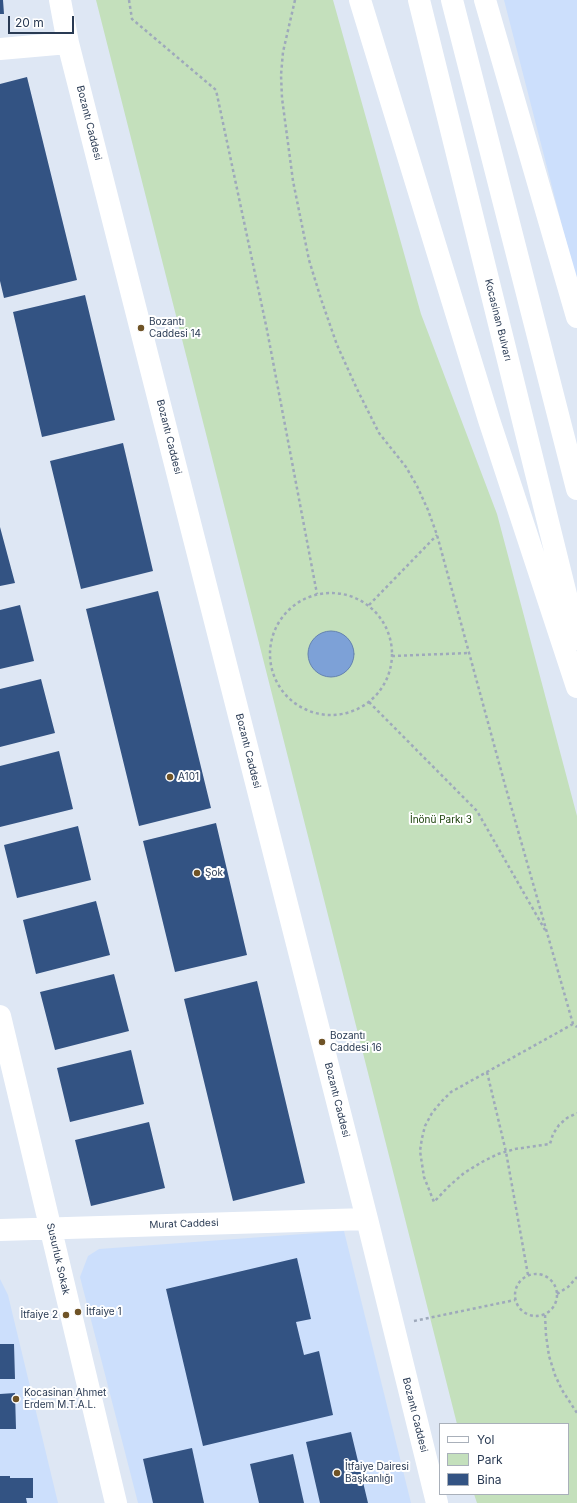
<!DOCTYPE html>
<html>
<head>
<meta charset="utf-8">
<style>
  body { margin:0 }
  #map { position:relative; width:577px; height:1503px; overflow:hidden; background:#dee7f4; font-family:Inter,sans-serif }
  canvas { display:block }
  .legend { position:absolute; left:439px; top:1423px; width:130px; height:72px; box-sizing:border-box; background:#fff; border:1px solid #a9b0ba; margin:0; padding:5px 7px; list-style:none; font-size:12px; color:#293a53 }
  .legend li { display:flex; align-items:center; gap:8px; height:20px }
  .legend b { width:20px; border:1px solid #a9b0ba }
  .scale { position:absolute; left:8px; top:16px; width:66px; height:18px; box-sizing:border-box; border:2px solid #293a53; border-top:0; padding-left:5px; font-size:12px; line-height:14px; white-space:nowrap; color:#293a53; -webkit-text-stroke:3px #fff; paint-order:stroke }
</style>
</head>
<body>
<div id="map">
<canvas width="577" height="1503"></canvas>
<ul class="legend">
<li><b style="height:5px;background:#fff"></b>Yol</li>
<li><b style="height:11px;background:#c4e0bc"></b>Park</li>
<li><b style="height:11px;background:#335383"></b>Bina</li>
</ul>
<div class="scale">20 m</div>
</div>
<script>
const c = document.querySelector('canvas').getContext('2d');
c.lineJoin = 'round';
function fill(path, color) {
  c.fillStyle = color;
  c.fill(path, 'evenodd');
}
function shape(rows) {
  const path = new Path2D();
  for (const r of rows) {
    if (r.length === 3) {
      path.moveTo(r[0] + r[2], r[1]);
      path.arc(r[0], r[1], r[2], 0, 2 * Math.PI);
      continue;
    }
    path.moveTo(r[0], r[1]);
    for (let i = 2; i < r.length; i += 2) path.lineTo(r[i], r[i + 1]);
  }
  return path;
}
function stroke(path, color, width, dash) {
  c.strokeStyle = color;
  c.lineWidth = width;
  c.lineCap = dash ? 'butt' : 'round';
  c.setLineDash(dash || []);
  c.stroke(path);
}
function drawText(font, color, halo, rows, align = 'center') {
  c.font = font + ' Inter,sans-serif';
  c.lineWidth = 4;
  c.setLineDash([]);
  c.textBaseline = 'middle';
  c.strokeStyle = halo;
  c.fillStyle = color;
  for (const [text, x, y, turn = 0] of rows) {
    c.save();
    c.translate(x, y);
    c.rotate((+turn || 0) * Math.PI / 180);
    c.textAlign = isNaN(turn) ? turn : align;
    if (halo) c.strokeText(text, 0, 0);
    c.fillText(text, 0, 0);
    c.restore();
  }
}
fill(shape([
  [504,0,577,0,577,284],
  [344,1231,411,1503,138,1503,80,1277,88,1256,99,1249],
  [0,1279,8,1295,58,1503,0,1503]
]), '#ccdffc');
fill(shape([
  [96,0,333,0,421,314,497,514,577,816,577,1503,477,1503,474,1494,568,1494,568,1424,457,1424]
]), '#c4e0bc');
const water = shape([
  [331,654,23]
]);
fill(water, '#7da1d7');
stroke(water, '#6482af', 1);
fill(shape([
  [0,0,3,0,4,14,0,14],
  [27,77,77,280,4,298,0,281,0,84],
  [85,295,115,420,42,437,13,312],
  [123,443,153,571,81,589,50,461],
  [0,527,15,583,0,586],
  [158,591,211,808,139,826,86,609],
  [20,605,34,661,0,669,0,610],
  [41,679,55,733,0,747,0,689],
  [59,751,73,809,0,827,0,766],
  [216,823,247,955,175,972,143,841],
  [78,826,91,880,17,898,4,845],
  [96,901,110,955,36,974,23,920],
  [114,974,129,1031,55,1050,40,992],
  [257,981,305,1183,233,1201,184,999],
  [131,1050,144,1104,70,1122,57,1068],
  [149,1122,165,1188,91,1206,75,1140],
  [297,1258,311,1319,296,1322,304,1355,319,1351,333,1415,203,1446,166,1289],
  [0,1344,14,1344,15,1379,0,1379],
  [15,1393,16,1429,0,1429,0,1394],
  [351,1432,368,1503,320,1503,306,1442],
  [192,1448,204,1503,153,1503,143,1459],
  [293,1454,304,1503,259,1503,250,1464],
  [0,1476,10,1476,10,1478,33,1478,33,1498,26,1498,27,1503,0,1503]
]), '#335383');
stroke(shape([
  [129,0,132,19,216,90,267,330,317,594],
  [295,0,283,52,281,75,282,98,293,181,309,260,321,299,337,345,357,389,379,433,406,467,417,486,428,510,437,535,505,785,573,1024,577,1027],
  [331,654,61],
  [369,605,437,535],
  [392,656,469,653],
  [369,702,477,811,545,930],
  [573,1024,451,1092,441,1102,432,1113,425,1126,422,1138,420,1151,424,1177,434,1202,448,1187,464,1173,482,1162,498,1154,515,1149,550,1144,553,1134,559,1125,567,1118,577,1113],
  [487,1072,506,1152,528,1275],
  [536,1295,21],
  [557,1294,568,1287,577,1277],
  [545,1315,546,1335,549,1356,555,1375,562,1390,577,1413],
  [414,1321,515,1300]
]), '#9ea9bb', 2.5, [3, 3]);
stroke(shape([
  [60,0,68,43,367,1219,437,1503],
  [0,49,68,43],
  [0,1016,116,1503],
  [0,1230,367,1219]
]), '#fff', 22);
stroke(shape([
  [360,0,489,420,577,687],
  [419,0,577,639],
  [452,0,577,489],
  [485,0,577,317]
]), '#fff', 22);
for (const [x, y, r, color] of [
  [141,328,4,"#6f5326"],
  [170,777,4,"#6f5326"],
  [197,873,4,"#6f5326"],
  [322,1042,4,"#6f5326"],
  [78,1312,4,"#6f5326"],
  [66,1315,4,"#6f5326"],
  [16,1399,4,"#6f5326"],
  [337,1473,4,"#6f5326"]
]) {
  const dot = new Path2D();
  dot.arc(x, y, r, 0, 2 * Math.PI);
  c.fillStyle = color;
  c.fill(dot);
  stroke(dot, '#fff', 1.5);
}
drawText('10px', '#293a53', '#fff', [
  ["Bozantı Caddesi",89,123,76],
  ["Kocasinan Bulvarı",498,320,76],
  ["Bozantı Caddesi",169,437,76],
  ["Bozantı Caddesi",248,751,76],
  ["Bozantı Caddesi",337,1100,76],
  ["Murat Caddesi",184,1224,-2],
  ["Susurluk Sokak",58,1259,77],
  ["Bozantı Caddesi",415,1415,76]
]);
drawText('10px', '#293a53', '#fff', [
  ["Bozantı",149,322],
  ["Caddesi 14",149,334],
  ["A101",178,777],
  ["Şok",205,873],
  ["Bozantı",330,1036],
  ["Caddesi 16",330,1048],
  ["İtfaiye 1",86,1312],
  ["İtfaiye 2",58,1315,"right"],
  ["Kocasinan Ahmet",24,1393],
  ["Erdem M.T.A.L.",24,1405],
  ["İtfaiye Dairesi",345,1467],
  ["Başkanlığı",345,1479]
], 'left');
drawText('10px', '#133a00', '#fff', [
  ["İnönü Parkı 3",441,820]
]);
</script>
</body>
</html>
